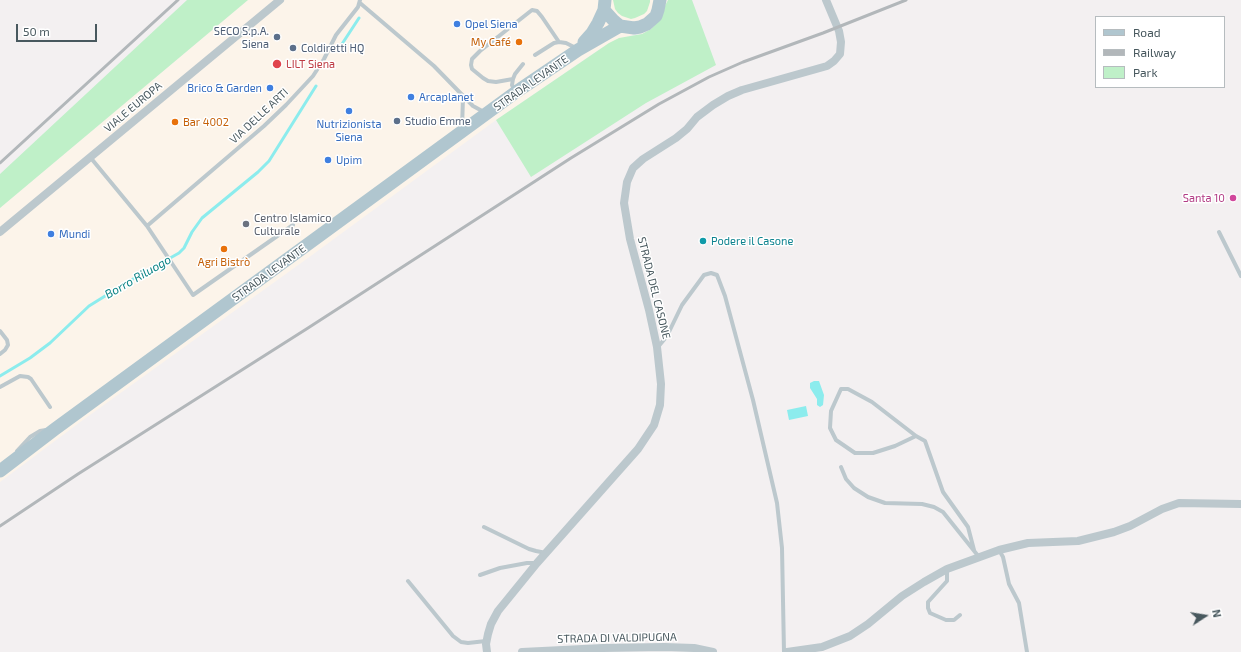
<!DOCTYPE html>
<html>
<head>
<meta charset="utf-8">
<style>
  body { margin:0 }
  #map { position:relative; width:1241px; height:652px; overflow:hidden; background:#f3f0f1; font-family:"Exo 2",sans-serif }
  canvas { display:block }
  .legend { position:absolute; left:1095px; top:16px; width:130px; height:72px; box-sizing:border-box; background:#fff; border:1px solid #b6bcbf; margin:0; padding:5px 7px; list-style:none; font-size:12px; color:#48585e }
  .legend li { display:flex; align-items:center; gap:8px; height:20px }
  .legend b { width:20px; border:1px solid #b6bcbf }
  .north { position:absolute; left:1185px; top:596px; width:40px; height:40px; -webkit-text-stroke:3px #fff; paint-order:stroke; rotate:78deg; font-size:11px; font-weight:700; line-height:16px; text-align:center; color:#48585e }
  .north::after { content:''; display:block; margin:auto; width:14px; height:18px; background:#48585e; clip-path:polygon(50% 0,100% 100%,50% 72%,0 100%) }
  .scale { position:absolute; left:16px; top:24px; width:81px; height:18px; box-sizing:border-box; border:2px solid #48585e; border-top:0; padding-left:5px; font-size:12px; line-height:14px; white-space:nowrap; color:#48585e; -webkit-text-stroke:3px #fff; paint-order:stroke }
</style>
</head>
<body>
<div id="map">
<canvas width="1241" height="652"></canvas>
<ul class="legend">
<li><b style="height:5px;background:#b0c6cf"></b>Road</li>
<li><b style="height:5px;background:#b2b7ba"></b>Railway</li>
<li><b style="height:11px;background:#bff0c8"></b>Park</li>
</ul>
<div class="north">N</div>
<div class="scale">50 m</div>
</div>
<script>
const c = document.querySelector('canvas').getContext('2d');
c.lineJoin = 'round';
function fill(path, color) {
  c.fillStyle = color;
  c.fill(path, 'evenodd');
}
function shape(rows) {
  const path = new Path2D();
  for (const r of rows) {
    path.moveTo(r[0], r[1]);
    for (let i = 2; i < r.length; i += 2) path.lineTo(r[i], r[i + 1]);
  }
  return path;
}
function stroke(path, color, width, dash) {
  c.strokeStyle = color;
  c.lineWidth = width;
  c.lineCap = dash ? 'butt' : 'round';
  c.setLineDash(dash || []);
  c.stroke(path);
}
function drawText(font, color, halo, rows, align = 'center') {
  c.font = font + ' "Exo 2",sans-serif';
  c.lineWidth = 3;
  c.setLineDash([]);
  c.textBaseline = 'middle';
  c.strokeStyle = halo;
  c.fillStyle = color;
  for (const [text, x, y, turn = 0] of rows) {
    c.save();
    c.translate(x, y);
    c.rotate((+turn || 0) * Math.PI / 180);
    c.textAlign = isNaN(turn) ? turn : align;
    if (halo) c.strokeText(text, 0, 0);
    c.fillText(text, 0, 0);
    c.restore();
  }
}
fill(shape([
  [248,0,668,0,655,25,651,29,642,34,634,34,601,48,496,120,308,258,83,420,0,482,0,208]
]), '#fcf4ea');
fill(shape([
  [187,0,248,0,0,208,0,174],
  [613,0,650,0,650,2,647,11,644,14,635,18,631,19,622,16,618,13,615,9],
  [668,0,692,0,716,65,646,103,531,177,496,120,609,43,619,38,642,34,651,29,655,25]
]), '#bff0c8');
fill(shape([
  [814,381,819,381,824,395,823,405,820,407,817,405,817,399,810,388,810,383],
  [806,406,808,416,789,420,787,410]
]), '#8ceced');
stroke(shape([
  [342,44,359,18],
  [0,376,30,358,50,343,89,306,126,283,179,253,184,248,192,232,202,218,258,172,269,161,316,86]
]), '#8ceced', 3);
stroke(shape([
  [360,3,434,66,473,106,484,112],
  [535,55,554,43,559,42,566,43,576,48],
  [513,79,496,82,488,81,483,78,472,69,471,65,472,59,480,51,532,10,537,11,542,17,559,42],
  [515,91,512,85,513,79,515,74,523,64],
  [462,129,463,97],
  [90,157,147,226,193,295,293,225],
  [147,226,264,126,286,105,313,76,324,59,336,35,358,7,360,0],
  [1219,232,1241,276],
  [0,331,7,340,8,345,5,350,0,354],
  [658,347,667,336,682,305,704,275,711,273,717,275,725,296,753,400,777,503,782,548,784,652],
  [0,387,20,376,28,377,31,379,50,407],
  [916,436,872,402,848,389,841,389,831,411,830,428,836,440,855,453,873,453,895,446,916,436,925,441,943,492,968,527,974,550],
  [17,451,30,437,40,431,46,430],
  [841,467,846,479,854,488,868,497,885,503,922,504,934,507,943,512,979,557],
  [484,527,529,549,536,551,546,553],
  [999,550,1003,557,1009,584,1019,603,1027,652],
  [947,570,947,581,928,602,928,608,930,613,946,620,954,620,960,615],
  [480,575,500,568,527,563,537,563],
  [408,581,453,636,461,642,468,643,486,641]
]), '#bcc8cd', 4);
stroke(shape([
  [0,232,280,0],
  [487,652,486,644,488,634,491,624,498,611,537,563,638,449,654,425,660,405,661,384,657,347,649,310,630,239,624,203,627,182,633,168,643,159,676,138,687,129,697,117,713,105,728,96,742,90,827,66,834,61,840,54,841,42,839,31,826,0],
  [522,652,603,648,664,647,694,648,713,652],
  [787,652,822,647,850,636,868,624,902,596,924,582,947,569,999,550,1028,543,1078,541,1114,532,1130,526,1162,509,1179,503,1241,504]
]), '#bcc8cd', 8);
stroke(shape([
  [604,10,614,21,620,26,634,28,640,27,647,24,656,16,658,10,660,0],
  [584,42,592,33,598,23,604,10,605,0],
  [0,471,55,429,516,92,578,50,620,26]
]), '#b0c6cf', 13);
stroke(shape([
  [0,163,178,0],
  [0,526,78,474,308,328,571,158,659,104,709,77,743,62,823,33,906,0]
]), '#b2b7ba', 3);
for (const [x, y, r, color] of [
  [457,24,4,"#3f7fe0"],
  [277,37,4,"#5c6f8a"],
  [519,42,4,"#e8710a"],
  [293,48,4,"#5c6f8a"],
  [277,64,5,"#e0444e"],
  [270,88,4,"#3f7fe0"],
  [411,97,4,"#3f7fe0"],
  [349,111,4,"#3f7fe0"],
  [397,121,4,"#5c6f8a"],
  [175,122,4,"#e8710a"],
  [328,160,4,"#3f7fe0"],
  [1233,198,4,"#d1479c"],
  [246,224,4,"#6b7280"],
  [51,234,4,"#3f7fe0"],
  [703,241,4,"#0f9aa8"],
  [224,249,4,"#e8710a"]
]) {
  const dot = new Path2D();
  dot.arc(x, y, r, 0, 2 * Math.PI);
  c.fillStyle = color;
  c.fill(dot);
  stroke(dot, '#fff', 1.5);
}
drawText('11px', '#366cbe', '#fff', [
  ["Opel Siena",465,24],
  ["Brico & Garden",262,88,"right"],
  ["Arcaplanet",419,97],
  ["Nutrizionista",349,124,"center"],
  ["Siena",349,137,"center"],
  ["Upim",336,160],
  ["Mundi",59,234]
], 'left');
drawText('11px', '#4e5e75', '#fff', [
  ["SECO S.p.A.",269,31,"right"],
  ["Siena",269,44,"right"],
  ["Coldiretti HQ",301,48],
  ["Studio Emme",405,121]
], 'left');
drawText('11px', '#c56008', '#fff', [
  ["My Café",511,42],
  ["Bar 4002",183,122,"left"],
  ["Agri Bistrò",224,262,"center"]
], 'right');
drawText('11px', '#be3a42', '#fff', [
  ["LILT Siena",286,64]
], 'left');
drawText('11px', '#48585e', '#fff', [
  ["STRADA LEVANTE",531,83,-35],
  ["VIALE EUROPA",133,107,-40],
  ["VIA DELLE ARTI",259,116,-43],
  ["STRADA LEVANTE",269,273,-36],
  ["STRADA DEL CASONE",654,288,76],
  ["STRADA DI VALDIPUGNA",617,638,-1]
]);
drawText('11px', '#b23c85', '#fff', [
  ["Santa 10",1225,198]
], 'right');
drawText('11px', '#5b616d', '#fff', [
  ["Centro Islamico",254,218],
  ["Culturale",254,231]
], 'left');
drawText('11px', '#0d838f', '#fff', [
  ["Podere il Casone",711,241]
], 'left');
drawText('italic 12px', '#0d8486', '#fff', [
  ["Borro Riluogo",138,277,-30]
]);
</script>
</body>
</html>
